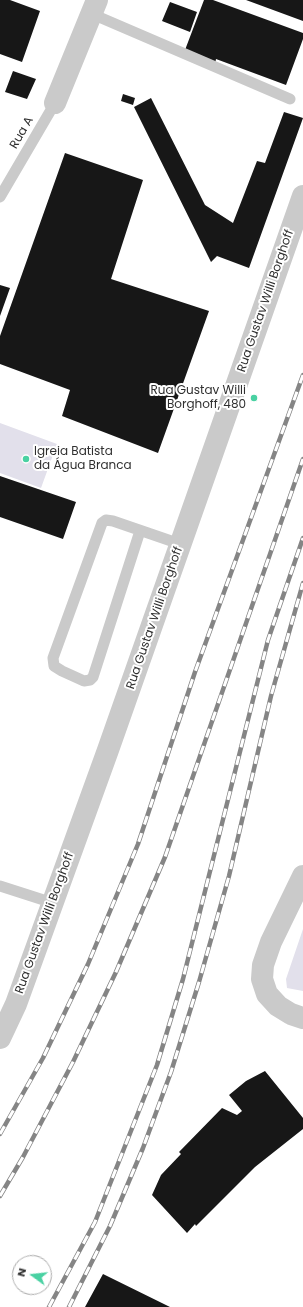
<!DOCTYPE html>
<html>
<head>
<meta charset="utf-8">
<style>
  body { margin:0 }
  #map { position:relative; width:303px; height:1307px; overflow:hidden; background:#fff; font-family:Poppins,sans-serif }
  canvas { display:block }
  .north { position:absolute; left:12px; top:1255px; width:40px; height:40px; box-sizing:border-box; background:#fff; border:1px solid #acacac; border-radius:50%; rotate:285deg; font-size:11px; font-weight:700; line-height:16px; text-align:center; color:#303030 }
  .north::after { content:''; display:block; margin:auto; width:14px; height:18px; background:#49d1a2; clip-path:polygon(50% 0,100% 100%,50% 72%,0 100%) }
</style>
</head>
<body>
<div id="map">
<canvas width="303" height="1307"></canvas>
<div class="north">N</div>
</div>
<script>
const c = document.querySelector('canvas').getContext('2d');
c.lineJoin = 'round';
function fill(path, color) {
  c.fillStyle = color;
  c.fill(path, 'evenodd');
}
function shape(rows) {
  const path = new Path2D();
  for (const r of rows) {
    path.moveTo(r[0], r[1]);
    for (let i = 2; i < r.length; i += 2) path.lineTo(r[i], r[i + 1]);
  }
  return path;
}
function stroke(path, color, width, dash) {
  c.strokeStyle = color;
  c.lineWidth = width;
  c.lineCap = dash ? 'butt' : 'round';
  c.setLineDash(dash || []);
  c.stroke(path);
}
function drawText(font, color, halo, rows, align = 'center') {
  c.font = font + ' Poppins,sans-serif';
  c.lineWidth = 4;
  c.setLineDash([]);
  c.textBaseline = 'middle';
  c.strokeStyle = halo;
  c.fillStyle = color;
  for (const [text, x, y, turn = 0] of rows) {
    c.save();
    c.translate(x, y);
    c.rotate((+turn || 0) * Math.PI / 180);
    c.textAlign = isNaN(turn) ? turn : align;
    if (halo) c.strokeText(text, 0, 0);
    c.fillText(text, 0, 0);
    c.restore();
  }
}
fill(shape([
  [0,423,57,444,41,488,0,473],
  [303,929,303,991,287,988,286,979]
]), '#e2e0eb');
fill(shape([
  [0,0,10,0,40,11,22,62,0,54],
  [204,0,213,0,303,33,303,39,286,85,216,59,215,64,185,50],
  [246,0,303,0,303,21],
  [170,2,197,12,190,32,162,21],
  [13,71,36,79,27,99,5,92],
  [123,94,135,98,133,105,121,101],
  [151,98,205,205,233,223,257,161,265,163,284,112,303,118,249,268,217,256,211,262,134,107],
  [65,153,143,180,111,279,209,311,158,453,62,416,70,390,0,364,0,336],
  [0,285,10,288,0,316],
  [0,476,76,502,63,539,0,517],
  [265,1071,303,1118,303,1129,255,1167,196,1226,195,1224,187,1233,152,1195,161,1175,181,1154,179,1152,222,1108,237,1115,242,1111,229,1095,246,1081],
  [103,1274,170,1307,85,1307]
]), '#171717');
stroke(shape([
  [92,14,290,99],
  [0,197,55,103],
  [140,531,93,677,90,680,84,681,62,671,54,666,53,658,102,523,106,520,113,521,180,544],
  [0,886,53,903]
]), '#cacaca', 11);
stroke(shape([
  [55,103,97,0]
]), '#cacaca', 22);
stroke(shape([
  [303,876,271,942,263,965,262,979,267,994,278,1006,291,1014,303,1018],
  [0,1038,16,1004,108,750,303,196]
]), '#cacaca', 22);
const rail = shape([
  [0,1134,43,1058,88,964,138,844,195,672,303,375],
  [0,1196,23,1157,73,1062,116,972,165,857,303,459],
  [49,1307,95,1222,157,1065,183,979,268,640,303,538],
  [69,1307,110,1226,143,1148,171,1072,199,982,229,876,271,696,303,583]
]);
stroke(rail, '#858585', 4.5);
stroke(rail, '#fff', 3, [9]);
for (const [x, y, r, color] of [
  [254,398,4,"#49d1a2"],
  [26,459,4,"#49d1a2"]
]) {
  const dot = new Path2D();
  dot.arc(x, y, r, 0, 2 * Math.PI);
  c.fillStyle = color;
  c.fill(dot);
  stroke(dot, '#fff', 1.5);
}
drawText('12px', '#303030', '#fff', [
  ["Rua A",22,133,-60],
  ["Rua Gustav Willi Borghoff",266,301,-71],
  ["Rua Gustav Willi Borghoff",155,618,-71],
  ["Rua Gustav Willi Borghoff",45,923,-70]
]);
drawText('12px', '#303030', '#fff', [
  ["Rua Gustav Willi",246,391],
  ["Borghoff, 480",246,405],
  ["Igreja Batista",34,452,"left"],
  ["da Água Branca",34,466,"left"]
], 'right');
</script>
</body>
</html>
